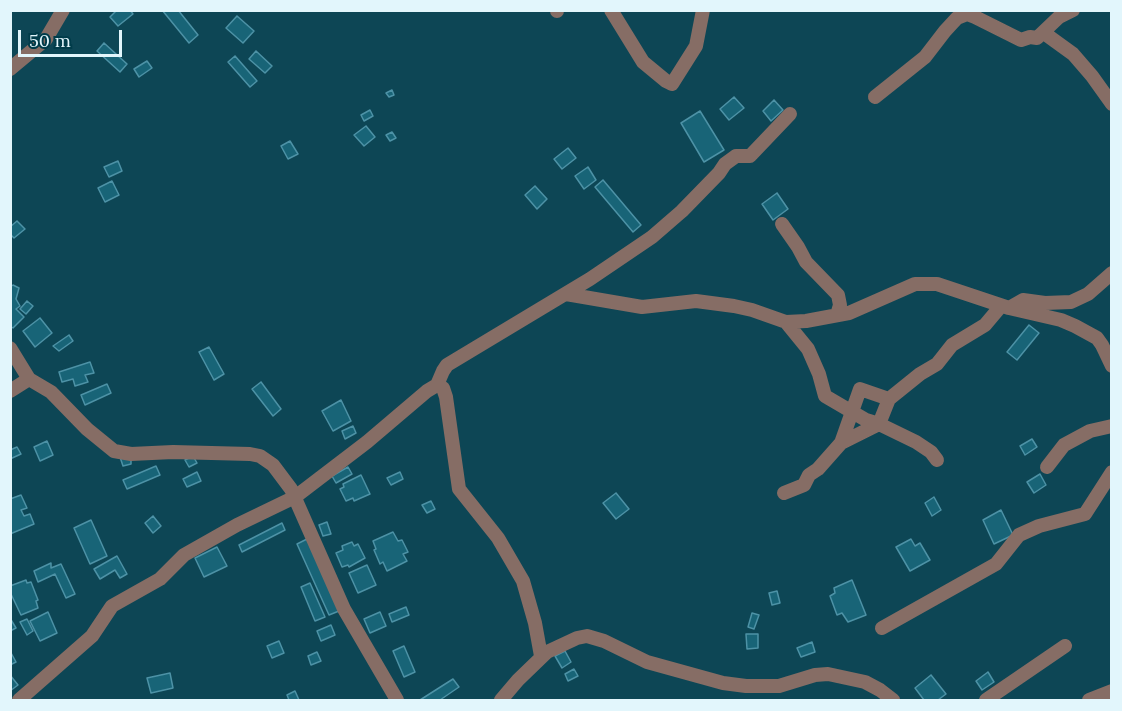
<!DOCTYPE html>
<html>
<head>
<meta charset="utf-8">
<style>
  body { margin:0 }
  #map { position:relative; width:1122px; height:711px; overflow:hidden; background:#0d4655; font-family:Lora,serif }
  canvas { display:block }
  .frame { position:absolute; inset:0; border:12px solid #e2f6fc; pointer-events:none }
  .scale { position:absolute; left:18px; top:30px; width:104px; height:27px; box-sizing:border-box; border:3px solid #e2f6fc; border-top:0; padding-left:8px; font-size:18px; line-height:21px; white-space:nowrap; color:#e2f6fc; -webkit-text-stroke:4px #003c4a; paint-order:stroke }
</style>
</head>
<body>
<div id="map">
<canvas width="1122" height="711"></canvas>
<div class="frame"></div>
<div class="scale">50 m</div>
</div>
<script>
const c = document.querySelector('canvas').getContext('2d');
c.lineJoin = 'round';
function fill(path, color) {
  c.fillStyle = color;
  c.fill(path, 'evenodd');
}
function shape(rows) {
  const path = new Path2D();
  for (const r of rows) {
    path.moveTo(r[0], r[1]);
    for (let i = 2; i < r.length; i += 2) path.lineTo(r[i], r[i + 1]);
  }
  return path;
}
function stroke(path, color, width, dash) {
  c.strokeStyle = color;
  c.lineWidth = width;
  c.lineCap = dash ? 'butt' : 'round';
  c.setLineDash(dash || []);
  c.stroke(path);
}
const building = shape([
  [117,10,130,10,133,14,118,26,110,17,117,10],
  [162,10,178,10,198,35,189,43,162,10],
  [237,16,254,31,243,43,226,28,237,16],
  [104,43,127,64,120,72,97,51,104,43],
  [256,51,272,66,265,73,249,59,256,51],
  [235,56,257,81,250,87,228,62,235,56],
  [147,61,152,68,139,77,134,69,147,61],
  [392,90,394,95,389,97,386,93,392,90],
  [734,97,744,108,729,120,720,109,734,97],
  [774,100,783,110,771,121,763,111,774,100],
  [370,110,373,116,364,121,361,115,370,110],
  [700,111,724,150,704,162,681,123,700,111],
  [366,126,375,137,364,146,354,135,366,126],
  [392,132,396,138,390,141,386,135,392,132],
  [290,141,298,154,288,159,281,146,290,141],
  [568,148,576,158,562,169,554,159,568,148],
  [118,161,122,171,109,177,104,167,118,161],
  [588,167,596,180,584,189,575,176,588,167],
  [603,180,641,225,633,232,595,187,603,180],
  [112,181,119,195,105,202,98,188,112,181],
  [535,186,547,199,537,209,525,195,535,186],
  [777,193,788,209,773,220,762,204,777,193],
  [17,221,25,229,14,238,10,234,10,227,17,221],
  [13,285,19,288,16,299,20,306,16,309,24,317,13,328,10,326,10,287,13,285],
  [27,301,33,306,26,314,20,309,27,301],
  [40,318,52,333,35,347,23,331,40,318],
  [1029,325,1039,333,1017,360,1007,352,1029,325],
  [69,335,73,341,59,351,53,346,69,335],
  [209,347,224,374,214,380,199,352,209,347],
  [90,362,94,373,85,375,88,382,75,386,73,379,62,382,59,372,90,362],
  [261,382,281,409,273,416,252,389,261,382],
  [107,384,111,393,85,405,81,395,107,384],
  [341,400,351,421,333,431,322,411,341,400],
  [353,426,356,433,345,439,342,431,353,426],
  [1032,439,1037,447,1025,455,1020,446,1032,439],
  [47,441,53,455,40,461,34,447,47,441],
  [17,447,21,454,10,459,10,450,17,447],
  [131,454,131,464,123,466,120,457,131,454],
  [193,456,197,463,189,467,185,460,193,456],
  [156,466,160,475,127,489,123,480,156,466],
  [348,467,352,474,336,483,332,476,348,467],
  [197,472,201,481,187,487,183,479,197,472],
  [400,472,403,479,391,485,387,478,400,472],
  [1040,474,1046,485,1034,493,1027,482,1040,474],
  [361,475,370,494,354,501,353,498,346,501,340,489,344,487,343,484,361,475],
  [616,493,629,509,616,519,603,503,616,493],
  [21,495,27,508,21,510,24,516,30,514,34,524,10,534,10,499,21,495],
  [934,497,941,510,932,516,925,503,934,497],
  [431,501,435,509,427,513,422,505,431,501],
  [1001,510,1013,535,994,544,983,520,1001,510],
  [153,516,161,526,153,533,145,523,153,516],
  [91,520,107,556,90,564,74,528,91,520],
  [327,522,331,534,323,536,319,525,327,522],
  [282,523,285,530,242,552,239,545,282,523],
  [393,532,398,541,402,540,408,552,403,554,407,561,387,571,383,562,380,564,374,550,376,549,373,541,393,532],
  [307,539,339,611,329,615,297,544,307,539],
  [911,539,915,546,920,543,930,560,910,571,896,547,911,539],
  [352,542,354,546,358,544,365,558,349,567,348,565,342,567,336,553,343,550,342,546,352,542],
  [217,547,227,566,204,577,195,558,217,547],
  [117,556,127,574,120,578,115,570,100,579,94,569,117,556],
  [51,563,51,568,61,564,75,594,66,598,55,574,38,582,34,571,51,563],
  [367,565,376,585,358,593,349,573,367,565],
  [26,580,27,583,31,582,38,600,36,601,38,608,21,615,10,592,10,586,26,580],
  [852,580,866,615,848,622,842,613,837,615,830,596,835,593,834,588,852,580],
  [310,583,325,617,315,621,301,587,310,583],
  [777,591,780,603,772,605,769,593,777,591],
  [406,607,409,615,392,622,389,614,406,607],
  [48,612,57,633,40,641,30,621,48,612],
  [380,612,386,626,370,633,364,619,380,612],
  [752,613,759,615,754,629,748,627,752,613],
  [10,618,16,628,10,631,10,618],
  [27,619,33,631,27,635,20,622,27,619],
  [331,625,335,635,321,641,317,631,331,625],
  [746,634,758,634,758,648,747,649,746,634],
  [279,641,284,653,272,658,267,646,279,641],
  [812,642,815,652,801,657,797,648,812,642],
  [404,646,415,672,404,677,393,651,404,646],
  [10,651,16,662,10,665,10,651],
  [565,651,571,662,562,668,555,656,565,651],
  [317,652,321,661,311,665,308,656,317,652],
  [574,669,578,676,568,681,565,674,574,669],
  [988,672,994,682,982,690,976,681,988,672],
  [170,673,173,688,151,693,147,678,170,673],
  [10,675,18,685,10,691,10,675],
  [931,675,946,694,938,700,924,700,915,688,931,675],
  [453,679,459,687,440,700,420,700,453,679],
  [295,691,299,700,289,700,287,695,295,691]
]);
fill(building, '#186477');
stroke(building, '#4d92a6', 1.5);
stroke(shape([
  [611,10,643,62,666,81,672,84,696,46,703,10],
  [557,11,557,10],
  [1044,33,1073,54,1092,76,1112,104],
  [10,69,46,39,63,10],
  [875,97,925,57,945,31,957,18,967,14,975,17,1021,40,1030,37,1037,38,1059,17,1073,10],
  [782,224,798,247,806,262,838,295,840,305,837,315],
  [566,294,642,307,696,301,734,306,752,310,786,322,806,321,849,313,915,284,937,284,1009,308,1061,320,1075,326,1097,338,1102,345,1112,366],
  [1009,308,1023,300,1045,303,1071,302,1088,294,1112,273],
  [786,322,808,349,819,374,825,396,866,420,879,424,916,442,931,452,937,460],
  [10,348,29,379,51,392,87,429,114,451,131,454,173,452,250,454,260,456,273,465,291,489,344,609,397,700],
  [437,385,443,371,447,365,590,279,652,237,682,211,719,173,725,164,736,156,750,156,790,114],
  [10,391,29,379],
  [841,443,860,389,889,399],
  [1047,467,1064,445,1090,431,1112,426],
  [784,493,804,485,809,475,818,469,841,443,879,424,889,399,920,374,937,364,952,345,985,325,1001,306],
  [882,628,996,564,1019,535,1039,526,1085,514,1112,472],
  [19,700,92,636,112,606,160,579,184,555,237,525,295,497,367,442,427,391,437,385,443,388,446,397,459,489,498,538,523,581,535,623,541,656],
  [501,700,518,680,547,652,577,638,587,636,604,641,647,662,723,683,746,686,779,686,815,675,828,674,865,682,880,690,893,700],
  [986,700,1065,646],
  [1089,700,1112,691]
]), '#866d65', 14);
</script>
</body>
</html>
